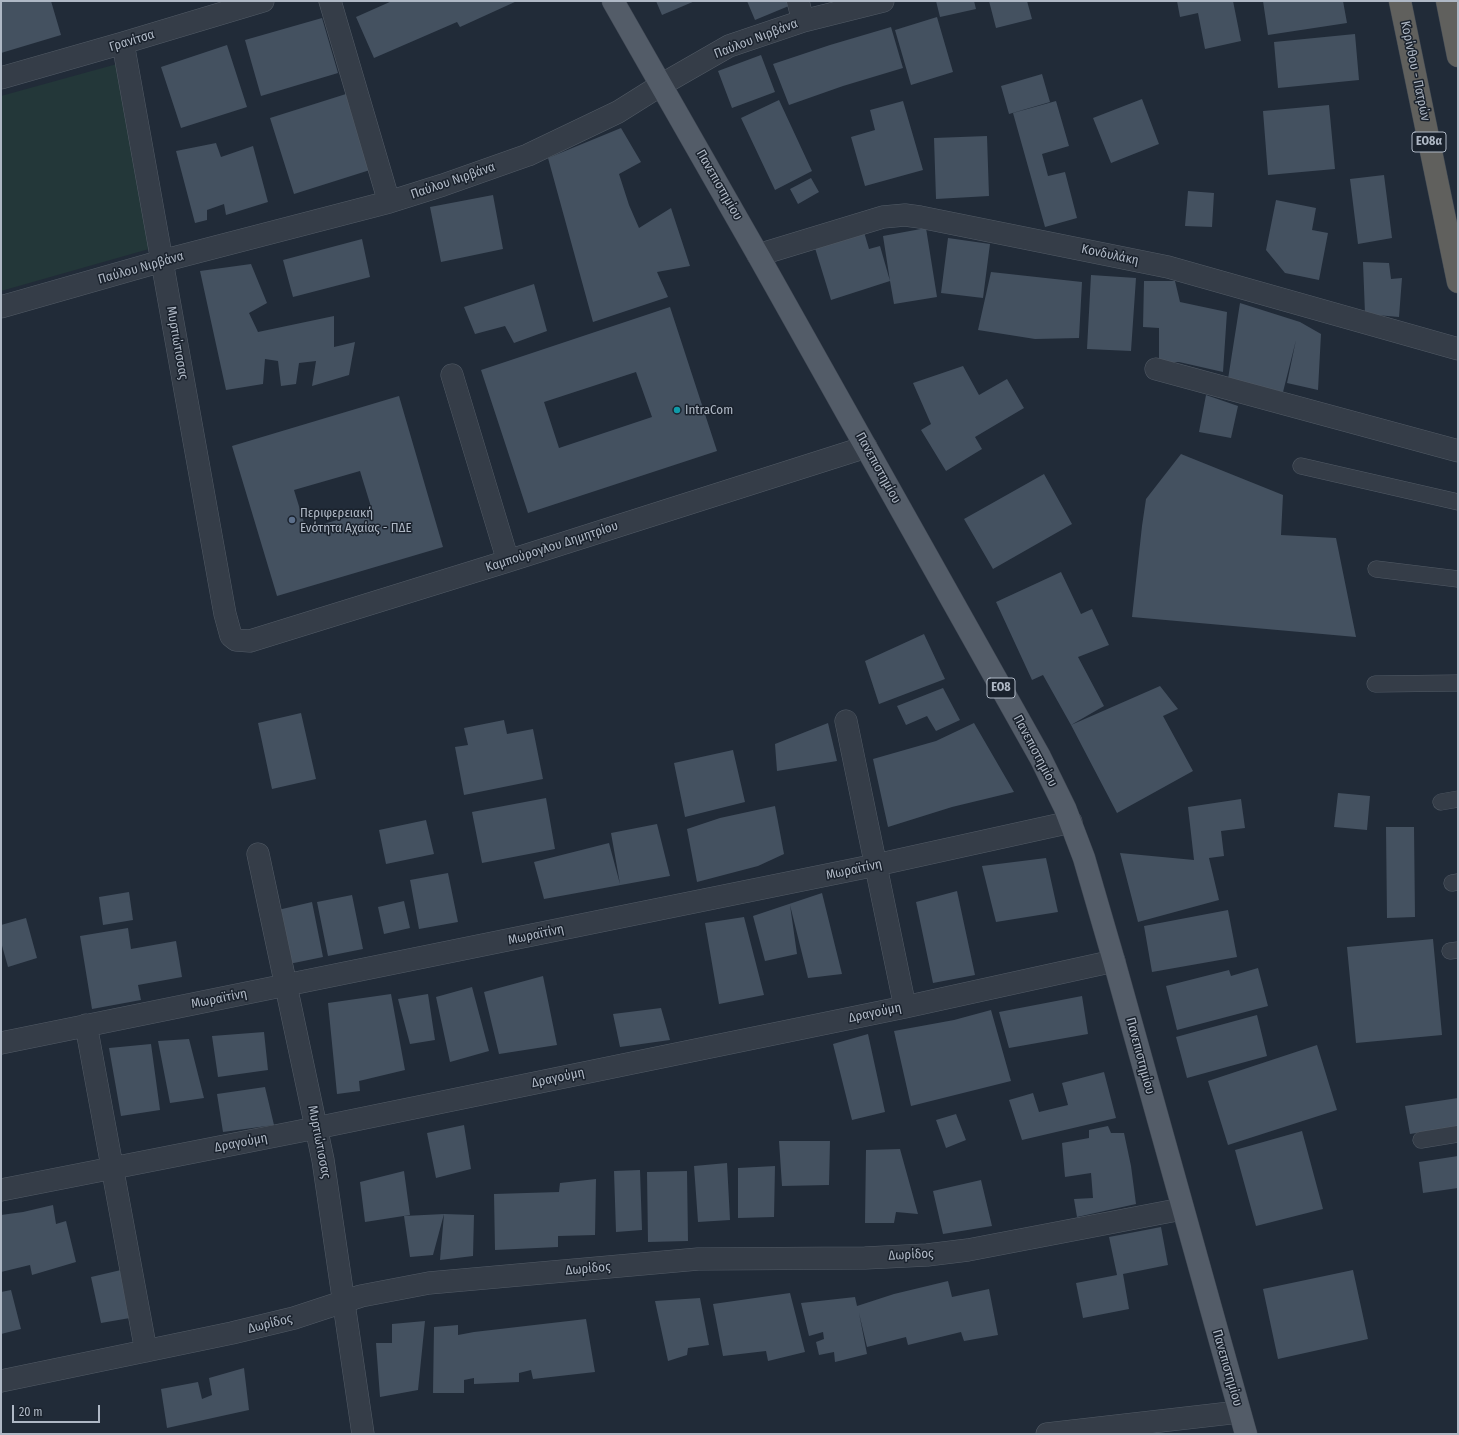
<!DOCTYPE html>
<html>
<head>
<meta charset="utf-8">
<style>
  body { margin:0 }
  #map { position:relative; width:1459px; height:1435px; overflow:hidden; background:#212b38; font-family:"Fira Sans Condensed",sans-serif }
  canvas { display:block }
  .frame { position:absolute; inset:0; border:2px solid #afb8c5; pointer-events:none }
  .scale { position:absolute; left:12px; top:1405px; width:88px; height:18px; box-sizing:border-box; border:2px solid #afb8c5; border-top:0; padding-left:5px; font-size:12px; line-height:14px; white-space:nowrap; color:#afb8c5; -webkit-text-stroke:3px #1a222d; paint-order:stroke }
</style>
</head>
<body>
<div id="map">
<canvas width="1459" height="1435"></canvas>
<div class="frame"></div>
<div class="scale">20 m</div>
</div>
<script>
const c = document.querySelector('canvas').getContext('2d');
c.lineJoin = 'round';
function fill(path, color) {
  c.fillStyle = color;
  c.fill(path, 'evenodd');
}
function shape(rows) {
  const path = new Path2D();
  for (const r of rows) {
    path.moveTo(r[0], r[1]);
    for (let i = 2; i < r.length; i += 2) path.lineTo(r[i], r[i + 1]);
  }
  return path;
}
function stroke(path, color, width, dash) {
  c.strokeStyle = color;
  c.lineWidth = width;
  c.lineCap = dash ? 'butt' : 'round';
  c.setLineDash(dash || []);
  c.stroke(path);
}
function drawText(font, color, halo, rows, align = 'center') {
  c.font = font + ' "Fira Sans Condensed",sans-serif';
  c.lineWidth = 3;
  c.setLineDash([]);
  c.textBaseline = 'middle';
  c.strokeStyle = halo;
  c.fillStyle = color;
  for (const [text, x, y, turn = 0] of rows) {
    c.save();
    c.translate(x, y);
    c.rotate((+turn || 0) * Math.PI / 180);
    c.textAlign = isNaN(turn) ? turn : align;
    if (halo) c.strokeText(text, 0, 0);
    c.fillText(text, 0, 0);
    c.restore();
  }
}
fill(shape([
  [117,64,149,249,1,291,1,96]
]), '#233739');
fill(shape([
  [1,1,51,1,61,35,1,53],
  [392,1,517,1,460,27,457,22,374,58,356,17],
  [656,1,695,1,662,15],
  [747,1,795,1,796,3,755,20],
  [936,1,974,1,976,9,940,17],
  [989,1,1027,1,1032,19,996,28],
  [1177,1,1233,1,1241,41,1205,49,1198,13,1180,17],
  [1263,1,1343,1,1347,23,1268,35],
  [937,17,953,72,911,85,895,30],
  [322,18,338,73,261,96,245,40],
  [891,27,903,68,843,86,789,105,773,64,830,45],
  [1355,34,1359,80,1278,88,1274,42],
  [227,45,247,107,181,128,161,67],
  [761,55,775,92,732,108,718,71],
  [1042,74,1050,102,1009,114,1001,86],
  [346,94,370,170,294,194,270,118],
  [1142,99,1159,144,1111,163,1093,118],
  [779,100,812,171,775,190,741,118],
  [903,101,923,170,865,186,851,137,875,130,870,110],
  [1056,101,1069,146,1042,154,1048,176,1065,172,1077,218,1045,227,1013,113],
  [1329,105,1335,169,1268,175,1263,111],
  [621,128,641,162,619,174,629,205,639,228,671,208,690,266,657,272,668,297,593,322,548,158],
  [987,136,989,196,936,199,934,138],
  [216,143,221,157,253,146,268,202,226,215,224,204,207,210,207,220,195,223,176,151],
  [1384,175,1392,238,1358,244,1350,179],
  [811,178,819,192,798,204,790,189],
  [1188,191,1214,193,1212,227,1185,226],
  [493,195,503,249,441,262,430,207],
  [1276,200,1316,208,1312,230,1328,233,1319,280,1285,273,1266,250],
  [926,228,937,297,894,304,890,281,831,300,815,248,864,232,869,249,880,246,890,281,883,236],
  [948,238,990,244,983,298,941,293],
  [362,239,370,277,293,297,283,260],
  [1363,262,1389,263,1391,279,1402,278,1399,317,1365,314],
  [251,264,267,303,249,313,258,332,334,316,334,347,355,342,349,375,312,386,316,361,299,363,296,384,281,386,278,361,265,359,263,384,226,390,200,271],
  [991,272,1082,282,1079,338,1035,339,978,330],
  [1091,275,1136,278,1131,351,1087,349],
  [1144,281,1175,281,1180,302,1227,312,1223,372,1179,362,1159,362,1159,328,1143,327],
  [534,284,547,331,514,343,505,326,475,334,464,307],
  [1240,303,1300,322,1321,334,1318,390,1287,383,1296,340,1283,392,1228,379],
  [670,307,717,451,528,513,481,370],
  [636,372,652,417,559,448,544,402],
  [963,366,979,395,1007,379,1024,408,975,437,982,449,946,471,921,430,931,424,913,383],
  [1206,395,1238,406,1231,438,1199,432],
  [399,396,443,547,277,596,232,446],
  [360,471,372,510,306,529,294,490],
  [1181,454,1283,495,1281,535,1336,538,1356,637,1132,617,1142,526,1146,499],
  [1044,474,1072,524,993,569,964,519],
  [1061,572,1081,614,1092,609,1109,645,1078,657,1104,706,1071,725,1043,675,1032,680,996,602],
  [924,634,945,679,879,704,865,661],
  [1160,686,1178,709,1163,716,1193,771,1117,813,1071,725],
  [943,688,960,720,936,731,927,716,906,725,897,706],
  [301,713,316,779,272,789,258,723],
  [504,720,507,734,533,729,543,779,464,795,455,747,468,745,464,728],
  [828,723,837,761,777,771,775,744],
  [974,723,1014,792,952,807,888,827,873,759,936,741],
  [733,750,745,802,685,817,674,763],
  [1338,793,1370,796,1367,830,1334,827],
  [546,798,555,849,482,863,472,812],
  [1241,799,1245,828,1221,831,1224,856,1209,858,1219,900,1138,922,1120,853,1194,860,1188,807],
  [775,806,784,854,758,866,697,882,687,829,720,818],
  [426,820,434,854,386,864,379,830],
  [657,824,670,876,544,899,534,862,609,843,620,884,611,833],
  [1386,827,1414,827,1415,917,1387,918],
  [1046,858,1058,912,996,922,982,866],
  [448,873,458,922,419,929,410,880],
  [957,891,975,975,933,983,916,902],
  [129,892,133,920,103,925,99,897],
  [822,893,842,974,808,978,790,905,797,954,765,961,753,916],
  [352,895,363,949,328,956,317,902],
  [404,901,410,928,384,934,378,907],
  [312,902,323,957,289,964,278,910],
  [1228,910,1237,957,1152,972,1144,926],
  [744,917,764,995,719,1004,705,923],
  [26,918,37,958,8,967,1,942,1,925],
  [128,928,131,949,176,941,182,977,138,985,141,1000,92,1009,80,936],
  [1433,939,1442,1035,1356,1043,1347,947],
  [1258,968,1268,1006,1177,1030,1166,986,1229,970,1231,976],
  [543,976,557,1045,499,1054,484,992],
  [472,987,489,1051,450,1062,436,997],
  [391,994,405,1070,359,1081,360,1091,337,1094,328,1003],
  [428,994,435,1040,410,1044,398,999],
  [1082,996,1088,1034,1009,1048,999,1012],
  [661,1008,670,1040,620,1047,613,1014],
  [991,1010,1011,1081,911,1106,894,1031,954,1020],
  [1257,1015,1267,1056,1187,1078,1176,1037],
  [264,1032,268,1070,218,1077,212,1036],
  [868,1034,885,1112,852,1120,833,1044],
  [189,1039,204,1098,170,1103,158,1041],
  [151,1044,160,1110,121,1116,109,1048],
  [1317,1045,1337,1110,1228,1145,1208,1081],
  [1104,1072,1116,1118,1022,1140,1009,1100,1033,1093,1039,1112,1068,1105,1062,1083],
  [265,1087,274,1125,223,1132,217,1094],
  [1458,1098,1458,1126,1410,1134,1405,1106],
  [956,1114,966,1140,946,1148,936,1120],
  [464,1125,471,1169,436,1178,427,1133],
  [1108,1126,1111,1133,1124,1133,1131,1166,1136,1204,1077,1217,1074,1199,1093,1198,1091,1173,1065,1177,1062,1143,1089,1138,1089,1130],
  [1302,1131,1323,1209,1256,1226,1235,1150],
  [779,1141,830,1141,829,1185,782,1186],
  [900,1149,918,1214,896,1212,894,1223,865,1223,866,1150],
  [1458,1156,1458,1188,1423,1193,1419,1162],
  [727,1163,730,1220,698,1222,694,1166],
  [775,1166,774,1217,738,1218,738,1168],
  [640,1170,642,1230,616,1232,614,1171],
  [404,1171,410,1215,365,1222,360,1182],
  [687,1171,688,1241,648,1242,647,1172],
  [596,1179,595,1235,558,1236,558,1247,495,1250,494,1194,559,1192,560,1183],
  [981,1180,992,1226,943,1234,933,1191],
  [53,1205,56,1224,66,1221,76,1262,32,1275,30,1265,1,1272,1,1215,23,1212],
  [444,1214,474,1215,473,1256,440,1260,444,1214,433,1255,410,1257,404,1216],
  [1161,1227,1168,1265,1123,1274,1129,1309,1083,1318,1076,1283,1117,1275,1109,1237],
  [121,1270,130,1318,101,1323,91,1277],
  [1353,1270,1368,1339,1278,1359,1263,1289],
  [948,1281,952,1297,989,1289,998,1335,964,1341,961,1332,908,1345,906,1337,867,1347,859,1313,867,1354,835,1362,834,1352,819,1355,816,1342,824,1339,823,1332,809,1336,801,1303,855,1297,857,1306,894,1294],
  [11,1290,21,1329,1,1334,1,1292],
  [790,1293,805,1352,768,1361,766,1351,723,1356,713,1304],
  [700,1298,709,1345,688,1348,687,1355,668,1361,655,1301],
  [586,1319,595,1372,533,1379,531,1370,519,1373,519,1382,474,1384,474,1378,464,1380,464,1393,433,1393,434,1327,458,1325,458,1335,474,1332],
  [425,1321,418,1390,380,1397,376,1343,392,1343,392,1324],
  [244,1368,249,1410,167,1428,161,1389,198,1382,202,1399,212,1395,209,1378]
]), '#445160');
const service = shape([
  [1301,466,1458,502],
  [1376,569,1458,579],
  [1375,684,1458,683],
  [1441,802,1458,799],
  [1452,883,1458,882],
  [1450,951,1458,950],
  [1421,1140,1458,1134]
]);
const minor = shape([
  [330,1,389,202],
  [798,1,803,21],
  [123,43,225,614,231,636,236,640,250,641,508,561,866,447],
  [1,78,123,43,263,1],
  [758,255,883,217,905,215,920,217,1168,267,1458,349],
  [1,307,162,261,389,202,443,185,528,155,618,112,661,85,729,46,803,21,883,1],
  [1156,369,1458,451],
  [452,375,508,561],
  [846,721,905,1007],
  [258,854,323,1160,363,1434],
  [86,1025,146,1351],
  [1,1043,876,865,1071,822],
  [1,1190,316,1128,905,1007,1114,961],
  [1,1381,232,1333,294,1318,361,1296,429,1283,698,1259,865,1258,927,1255,968,1250,1182,1209],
  [1047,1434,1239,1412]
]);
const primary = shape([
  [613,1,758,255,1040,757,1065,808,1084,858,1114,961,1246,1434]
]);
const trunk = shape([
  [1400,1,1458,282],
  [1447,1,1458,56]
]);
stroke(service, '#525b66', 17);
stroke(minor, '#525b66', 23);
stroke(primary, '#3e4652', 23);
stroke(trunk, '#3f4853', 23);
stroke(service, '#353d48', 16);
stroke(minor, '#353d48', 22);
stroke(primary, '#535c68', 22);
stroke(trunk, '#60605d', 22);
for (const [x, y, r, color] of [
  [677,410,4,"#0f9aa8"],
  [292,520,4,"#5c6f8a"]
]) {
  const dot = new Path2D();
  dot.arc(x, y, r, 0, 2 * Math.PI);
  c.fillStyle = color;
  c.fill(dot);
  stroke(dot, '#1a222d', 1.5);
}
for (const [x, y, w] of [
  [1429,142,34],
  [1001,688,28]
]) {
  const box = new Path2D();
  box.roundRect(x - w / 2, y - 10, w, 20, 3);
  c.fillStyle = '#1a222d';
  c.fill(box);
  stroke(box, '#afb8c5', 1);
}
drawText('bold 12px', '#afb8c5', null, [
  ["ΕΟ8α",1429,142],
  ["ΕΟ8",1001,688]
]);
drawText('13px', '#afb8c5', '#1a222d', [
  ["Παύλου Νιρβάνα",756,39,-21],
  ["Γρανίτσα",132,41,-17],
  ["Κορίνθου - Πατρών",1415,71,78],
  ["Παύλου Νιρβάνα",453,181,-19],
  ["Πανεπιστημίου",719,185,60],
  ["Κονδυλάκη",1110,255,12],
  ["Παύλου Νιρβάνα",141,268,-16],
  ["Μυρτιώτισσας",177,343,80],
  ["Πανεπιστημίου",878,468,61],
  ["Καμπούρογλου Δημητρίου",552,547,-18],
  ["Πανεπιστημίου",1035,751,62],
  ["Μωραϊτίνη",854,870,-12],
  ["Μωραϊτίνη",536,935,-12],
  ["Μωραϊτίνη",219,999,-11],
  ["Δραγούμη",875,1013,-12],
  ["Πανεπιστημίου",1140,1056,75],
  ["Δραγούμη",558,1078,-12],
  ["Μυρτιώτισσας",319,1142,79],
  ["Δραγούμη",241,1143,-11],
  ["Δωρίδος",911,1255,-3],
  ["Δωρίδος",588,1269,-5],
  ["Δωρίδος",270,1324,-14],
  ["Πανεπιστημίου",1227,1368,74]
]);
drawText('13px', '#afb8c5', '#1a222d', [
  ["IntraCom",685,410],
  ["Περιφερειακή",300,513],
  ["Ενότητα Αχαίας - ΠΔΕ",300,528]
], 'left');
</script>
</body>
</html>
